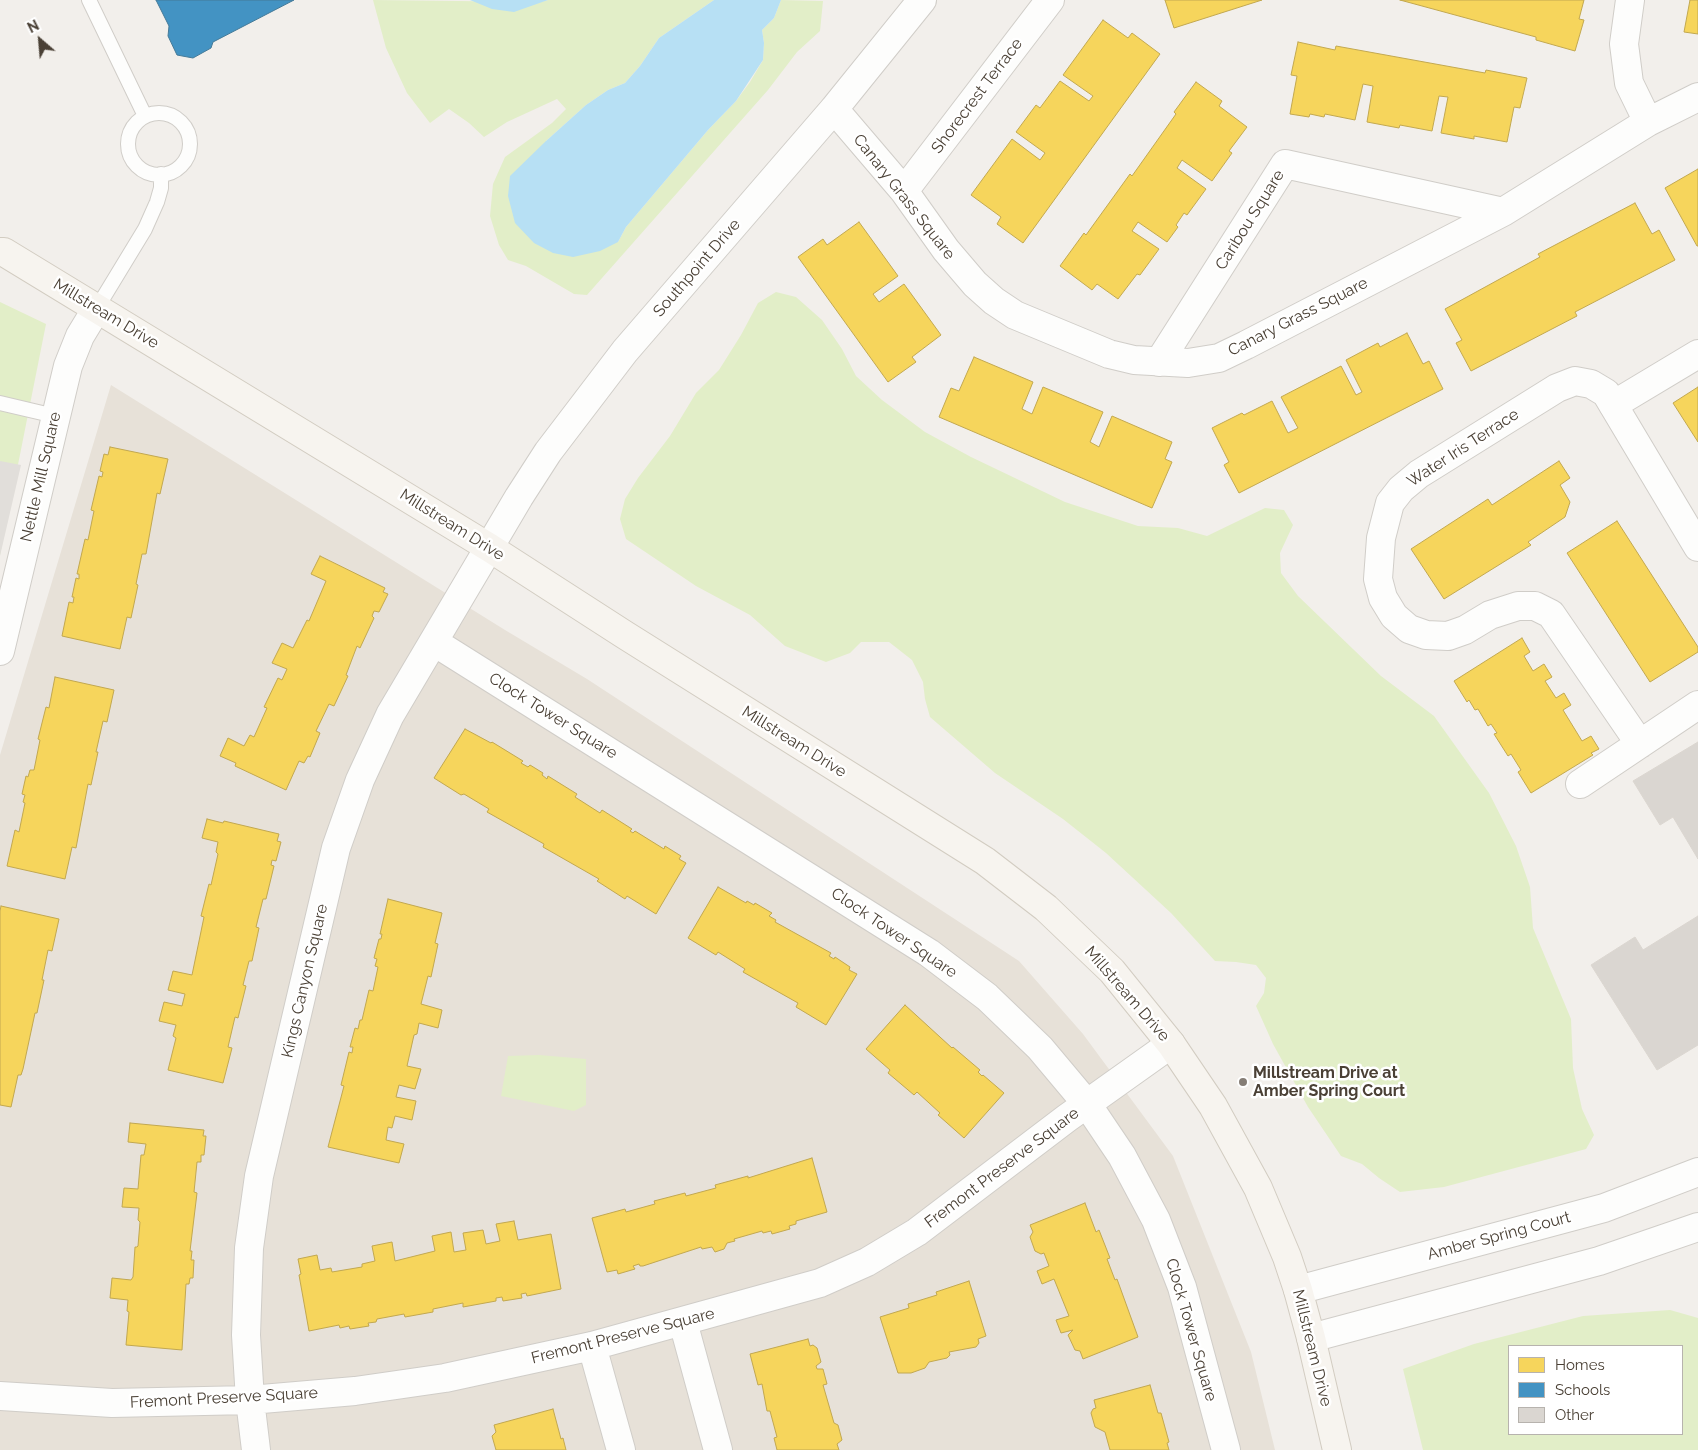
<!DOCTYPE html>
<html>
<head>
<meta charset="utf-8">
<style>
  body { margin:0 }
  #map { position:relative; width:1698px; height:1450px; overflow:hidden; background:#f2efeb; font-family:Raleway,sans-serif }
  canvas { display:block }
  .legend { position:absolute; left:1508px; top:1345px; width:175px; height:90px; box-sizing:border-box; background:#fff; border:1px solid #b7b3ae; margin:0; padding:6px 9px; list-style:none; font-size:15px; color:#4a4035 }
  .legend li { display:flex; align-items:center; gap:10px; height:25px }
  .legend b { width:25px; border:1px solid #b7b3ae }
  .north { position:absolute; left:15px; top:15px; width:50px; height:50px; -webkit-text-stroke:4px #fff; paint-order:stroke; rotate:333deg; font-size:14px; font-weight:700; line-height:20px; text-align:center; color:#4a4035 }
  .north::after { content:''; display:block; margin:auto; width:18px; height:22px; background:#4a4035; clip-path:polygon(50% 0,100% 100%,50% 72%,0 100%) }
</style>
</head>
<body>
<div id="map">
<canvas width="1698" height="1450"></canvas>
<ul class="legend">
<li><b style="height:14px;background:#f6d55c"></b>Homes</li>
<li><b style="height:14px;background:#4393c3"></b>Schools</li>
<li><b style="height:14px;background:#dad6d1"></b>Other</li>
</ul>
<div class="north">N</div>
</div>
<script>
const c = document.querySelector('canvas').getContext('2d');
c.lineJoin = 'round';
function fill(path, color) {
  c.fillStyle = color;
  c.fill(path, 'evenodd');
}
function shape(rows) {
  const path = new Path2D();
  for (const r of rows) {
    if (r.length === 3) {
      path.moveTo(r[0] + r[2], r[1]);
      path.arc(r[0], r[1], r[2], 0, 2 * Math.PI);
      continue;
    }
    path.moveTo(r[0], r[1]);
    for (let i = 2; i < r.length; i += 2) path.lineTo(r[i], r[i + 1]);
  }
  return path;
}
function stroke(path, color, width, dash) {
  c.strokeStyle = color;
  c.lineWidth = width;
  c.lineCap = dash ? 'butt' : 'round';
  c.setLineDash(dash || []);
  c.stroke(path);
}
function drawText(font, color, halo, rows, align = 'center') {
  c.font = font + ' Raleway,sans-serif';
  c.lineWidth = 5;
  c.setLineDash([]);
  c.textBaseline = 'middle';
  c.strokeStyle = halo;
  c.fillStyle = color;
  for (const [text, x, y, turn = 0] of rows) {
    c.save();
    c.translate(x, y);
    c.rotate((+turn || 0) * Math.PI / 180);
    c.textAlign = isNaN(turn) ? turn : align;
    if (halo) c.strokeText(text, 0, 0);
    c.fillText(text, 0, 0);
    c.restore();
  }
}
fill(shape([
  [111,385,505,630,587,679,1019,961,1083,1034,1173,1156,1251,1352,1275,1450,0,1450,0,755]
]), '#e7e1d8');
fill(shape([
  [373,0,541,2,548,0,714,0,659,38,640,66,625,83,608,90,586,105,546,141,618,242,626,227,708,130,736,101,750,82,763,60,764,43,762,30,774,18,781,0,823,1,820,31,797,52,768,90,587,295,574,294,526,266,508,260,499,245,490,216,493,184,505,157,552,123,566,109,557,99,507,122,484,137,469,123,449,109,430,123,407,93,386,48],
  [776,292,796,297,822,320,842,349,856,376,882,400,925,432,971,457,1065,502,1138,526,1178,528,1207,536,1265,508,1284,510,1293,525,1280,553,1281,573,1298,596,1381,676,1434,716,1489,793,1516,846,1530,887,1533,928,1571,1019,1573,1068,1582,1109,1594,1135,1586,1149,1444,1187,1400,1192,1379,1178,1362,1164,1341,1156,1308,1107,1273,1044,1256,1006,1264,993,1266,978,1256,965,1236,962,1215,961,1171,913,1106,853,1063,819,995,773,930,717,925,699,923,682,912,660,889,642,861,642,850,653,826,662,785,646,750,615,696,586,626,539,620,519,625,499,638,478,670,436,696,393,719,370,741,335,758,303],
  [0,302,46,324,0,555],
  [539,1055,586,1059,586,1105,574,1111,501,1096,508,1056],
  [1670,1310,1698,1318,1698,1450,1423,1450,1403,1369,1474,1344,1583,1316],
  [1509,1346,1682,1346,1682,1434,1509,1434]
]), '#e2eec8');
fill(shape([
  [0,461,21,465,0,556]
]), '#e1deda');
fill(shape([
  [470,0,548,0,514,12,492,9],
  [714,0,781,0,774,18,762,30,764,43,763,60,736,101,708,130,626,227,618,242,600,251,573,257,553,253,534,243,515,223,508,196,510,176,546,141,586,105,608,90,625,83,640,66,659,38]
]), '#b7e0f4');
const homes = shape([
  [1165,0,1262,0,1174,28,1165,0],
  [1400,0,1584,0,1579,19,1584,20,1575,51,1536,40,1536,37,1400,0],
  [1690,0,1698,0,1698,34,1684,32,1690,0],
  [1103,20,1128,38,1132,33,1160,54,1023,243,997,224,1001,217,971,195,1012,139,1040,160,1045,153,1016,132,1036,105,1040,108,1060,81,1089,101,1093,96,1063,75,1103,20],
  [1298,42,1335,50,1336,46,1485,73,1486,70,1527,78,1520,108,1514,107,1507,142,1474,136,1474,139,1441,133,1448,97,1439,96,1432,131,1400,125,1399,128,1367,122,1373,86,1363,84,1355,120,1325,114,1324,117,1310,114,1309,117,1290,114,1297,76,1291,75,1298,42],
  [1196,82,1222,101,1219,106,1247,127,1229,151,1232,153,1212,181,1182,160,1177,168,1206,189,1187,215,1184,213,1176,225,1178,227,1167,242,1138,222,1132,231,1159,249,1140,275,1137,274,1118,299,1097,284,1092,290,1060,266,1084,233,1086,235,1130,174,1132,176,1176,114,1174,112,1196,82],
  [1698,169,1698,246,1697,246,1665,188,1698,169],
  [1635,203,1652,234,1659,230,1675,260,1575,312,1577,316,1471,371,1456,343,1462,340,1445,309,1540,257,1538,254,1635,203],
  [859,222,898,276,873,294,879,302,904,284,941,335,912,357,916,362,888,382,798,257,823,239,827,245,859,222],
  [1407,333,1423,364,1429,361,1443,389,1239,493,1224,465,1229,462,1212,428,1242,413,1244,415,1272,401,1288,433,1298,428,1281,397,1341,366,1356,395,1362,392,1346,360,1378,343,1380,347,1407,333],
  [974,357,1033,382,1022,409,1032,414,1043,387,1103,412,1090,442,1099,447,1112,416,1172,442,1165,459,1172,462,1152,508,939,417,951,388,959,391,974,357],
  [1698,387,1698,442,1673,403,1698,387],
  [110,447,168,459,160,494,157,493,146,554,142,554,136,584,138,585,131,618,127,617,120,649,62,636,69,602,73,603,74,597,72,597,76,578,79,579,79,574,77,574,85,539,88,540,94,511,91,510,99,476,102,477,103,472,100,471,104,454,108,455,110,447],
  [1559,461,1570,478,1560,485,1570,502,1565,517,1528,542,1531,545,1444,599,1411,549,1488,499,1492,505,1559,461],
  [1617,521,1698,647,1698,652,1650,682,1567,553,1617,521],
  [320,556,385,588,383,592,388,594,379,612,374,611,372,616,374,618,360,648,357,646,346,675,348,676,334,706,329,704,316,731,320,733,310,757,308,756,304,763,299,761,286,790,235,766,236,763,220,756,228,738,244,746,250,735,254,737,267,708,264,707,278,678,282,680,287,669,272,663,282,643,293,648,307,620,309,621,326,581,311,574,320,556],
  [1522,638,1530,652,1524,656,1533,671,1544,664,1552,677,1545,681,1556,698,1564,693,1571,705,1563,710,1582,741,1591,736,1599,749,1591,753,1593,755,1531,793,1518,772,1521,770,1511,754,1508,756,1494,734,1497,733,1491,724,1488,726,1478,709,1475,710,1469,700,1467,702,1454,681,1522,638],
  [55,677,114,690,107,722,103,721,96,752,98,752,91,785,88,784,76,848,72,847,65,879,7,866,15,830,19,832,25,803,23,802,25,795,22,794,26,776,28,777,30,770,34,770,40,740,38,739,46,707,49,708,55,677],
  [465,729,491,743,492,742,523,761,521,763,528,767,530,765,543,773,542,775,547,779,548,776,577,794,575,797,600,813,602,810,632,829,630,831,633,833,635,831,664,849,665,846,681,856,679,859,686,863,656,914,627,896,625,899,597,881,599,879,543,847,544,844,487,812,489,809,464,794,461,795,434,778,465,729],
  [207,819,223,823,224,821,279,834,277,841,281,842,276,861,272,860,271,865,274,866,266,899,263,899,256,927,259,928,252,961,249,961,243,985,246,986,238,1018,235,1017,228,1047,232,1048,223,1083,168,1070,176,1038,173,1036,176,1025,159,1021,164,1002,182,1006,185,994,168,990,173,971,192,975,204,917,201,916,209,884,211,885,218,854,216,852,218,842,202,838,207,819],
  [718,887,746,903,747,901,754,905,755,903,772,913,769,916,776,920,775,922,831,953,829,956,834,959,835,957,850,967,849,970,857,974,826,1025,796,1007,798,1003,743,972,745,969,718,952,716,955,688,938,718,887],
  [388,899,442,913,435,943,438,944,431,977,428,976,421,1004,442,1010,438,1028,419,1023,417,1034,414,1035,407,1066,421,1069,415,1089,399,1085,396,1097,416,1101,412,1120,395,1116,392,1128,388,1127,386,1140,404,1144,399,1163,328,1147,344,1086,341,1085,349,1052,352,1053,353,1047,350,1047,355,1028,358,1029,360,1020,362,1020,369,990,373,991,378,967,375,966,377,959,374,958,379,939,381,939,382,934,380,934,388,899],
  [1,906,59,919,52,951,48,950,42,980,44,980,37,1013,35,1013,23,1069,21,1075,18,1075,11,1107,0,1105,0,911,1,906],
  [905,1005,952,1048,953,1047,980,1070,978,1072,982,1076,983,1075,1004,1093,964,1138,938,1115,940,1113,917,1092,914,1095,888,1073,890,1070,866,1049,905,1005],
  [130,1123,204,1130,203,1136,206,1136,204,1155,201,1155,201,1162,197,1162,194,1192,197,1193,190,1251,192,1251,191,1260,194,1260,193,1278,190,1278,189,1284,186,1284,182,1350,126,1345,129,1312,127,1311,128,1300,110,1298,112,1278,131,1280,133,1277,135,1247,137,1247,138,1246,140,1222,138,1220,139,1208,122,1207,124,1188,138,1189,141,1155,144,1155,146,1144,128,1142,130,1123],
  [812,1158,827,1212,796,1221,796,1224,789,1226,790,1229,772,1234,771,1231,763,1233,762,1231,734,1239,735,1241,727,1243,724,1249,715,1252,712,1247,702,1249,701,1247,643,1266,640,1266,639,1264,633,1266,635,1269,618,1274,617,1270,607,1272,592,1218,625,1209,626,1212,655,1204,654,1201,685,1193,686,1196,716,1188,715,1185,748,1176,748,1178,812,1158],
  [1085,1203,1096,1232,1099,1230,1110,1258,1107,1259,1115,1280,1117,1279,1138,1337,1083,1359,1080,1351,1075,1350,1068,1335,1073,1330,1061,1333,1056,1320,1069,1316,1054,1279,1042,1284,1037,1271,1049,1266,1044,1253,1041,1254,1035,1251,1030,1237,1033,1232,1030,1225,1085,1203],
  [514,1221,518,1240,551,1234,561,1289,527,1296,526,1293,521,1294,522,1298,503,1301,502,1297,496,1298,496,1301,463,1307,463,1303,433,1309,433,1312,405,1317,404,1314,377,1319,376,1322,368,1323,369,1326,350,1329,349,1326,340,1328,339,1325,309,1331,299,1275,301,1274,298,1259,317,1255,320,1270,331,1268,332,1272,362,1267,362,1264,375,1261,372,1246,392,1242,395,1261,435,1251,432,1236,451,1232,454,1252,466,1250,463,1233,483,1230,486,1244,500,1241,496,1224,514,1221],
  [969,1281,986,1336,978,1339,979,1343,976,1347,949,1352,950,1355,947,1358,929,1362,925,1368,911,1373,898,1373,880,1317,909,1308,908,1304,937,1295,936,1292,969,1281],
  [808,1339,810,1346,813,1345,817,1348,821,1362,816,1366,817,1369,823,1369,827,1384,823,1385,834,1423,838,1425,842,1440,837,1444,839,1450,777,1450,774,1438,777,1437,770,1411,767,1411,762,1384,758,1385,750,1354,808,1339],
  [1150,1385,1158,1413,1161,1413,1169,1442,1167,1443,1169,1450,1110,1450,1105,1432,1095,1427,1091,1413,1093,1409,1096,1408,1094,1400,1150,1385],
  [553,1409,561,1439,563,1438,566,1450,496,1450,492,1436,496,1432,494,1425,553,1409]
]);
fill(homes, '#f6d55c');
stroke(homes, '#c2a850', 1);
const schools = shape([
  [156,0,294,0,213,42,211,48,193,58,177,55,168,36,169,26,156,0]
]);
fill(schools, '#4393c3');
stroke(schools, '#457a98', 1);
const building = shape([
  [1698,742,1698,859,1673,817,1660,825,1633,781,1698,742],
  [1698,916,1698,1045,1657,1070,1591,965,1635,937,1643,950,1698,916]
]);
fill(building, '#dad6d1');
stroke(building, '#dbd6d0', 1);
const lane = shape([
  [89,0,145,116],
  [159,144,31],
  [97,308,145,229,157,202,161,188,161,174],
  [0,403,55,416]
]);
const street = shape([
  [1630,0,1624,44,1629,83,1648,122],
  [834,109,904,191,946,250,975,284,994,301,1015,315,1109,354,1134,360,1188,363,1219,358,1246,345,1503,212,1648,122,1698,97],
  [904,191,1050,0],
  [1159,362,1285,164,1503,212],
  [1613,405,1698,354],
  [434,642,929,953,987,997,1040,1048,1087,1104,1122,1156,1156,1220,1182,1287,1226,1450],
  [0,651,68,366,80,336,97,308],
  [1640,744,1551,614,1535,606,1518,606,1490,615,1465,630,1448,636,1426,635,1409,629,1394,616,1383,598,1378,579,1381,538,1390,503,1401,489,1419,474,1557,388,1575,381,1591,384,1606,393,1698,547],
  [1580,784,1698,705],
  [1298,1290,1604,1208,1698,1172],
  [683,1322,718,1450],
  [1311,1338,1599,1261,1698,1227],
  [592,1346,621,1450],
  [0,1396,112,1403,250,1400,355,1391,445,1378,592,1346,820,1283,867,1262,917,1232,1067,1118,1171,1044],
  [256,1450,250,1400,246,1335,249,1248,259,1176,336,848,360,780,390,715,519,497,548,452,625,351,834,109,922,0]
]);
const secondary = shape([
  [0,252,4,252,490,548,625,635,985,861,1046,908,1112,971,1171,1044,1213,1106,1258,1188,1287,1257,1298,1290,1311,1338,1337,1450]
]);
stroke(lane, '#d0cdc8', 16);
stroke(street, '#d0cdc8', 30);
stroke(secondary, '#d2ccc1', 30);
stroke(lane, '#fdfdfc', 14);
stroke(street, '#fdfdfc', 28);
stroke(secondary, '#f7f4ef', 28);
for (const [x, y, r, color] of [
  [1243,1082,5,"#857d75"]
]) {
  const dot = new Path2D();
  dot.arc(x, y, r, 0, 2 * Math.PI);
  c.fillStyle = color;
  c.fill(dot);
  stroke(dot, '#fff', 2);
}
drawText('16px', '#4a4035', '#fff', [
  ["Shorecrest Terrace",977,96,-53],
  ["Canary Grass Square",904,197,52],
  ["Caribou Square",1250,220,-58],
  ["Southpoint Drive",697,268,-49],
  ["Millstream Drive",106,314,31],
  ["Canary Grass Square",1298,317,-27],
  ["Water Iris Terrace",1463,448,-33],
  ["Nettle Mill Square",41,477,-77],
  ["Millstream Drive",452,525,32],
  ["Clock Tower Square",553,716,32],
  ["Millstream Drive",794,742,32],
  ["Clock Tower Square",894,933,34],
  ["Kings Canyon Square",305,981,-77],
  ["Millstream Drive",1127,994,49],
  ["Fremont Preserve Square",1002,1168,-37],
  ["Amber Spring Court",1499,1236,-15],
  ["Clock Tower Square",1191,1330,74],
  ["Fremont Preserve Square",623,1336,-14],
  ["Millstream Drive",1312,1348,76],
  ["Fremont Preserve Square",224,1398,-3]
]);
drawText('bold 16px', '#4a4035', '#fff', [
  ["Millstream Drive at",1253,1073],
  ["Amber Spring Court",1253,1091]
], 'left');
</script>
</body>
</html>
